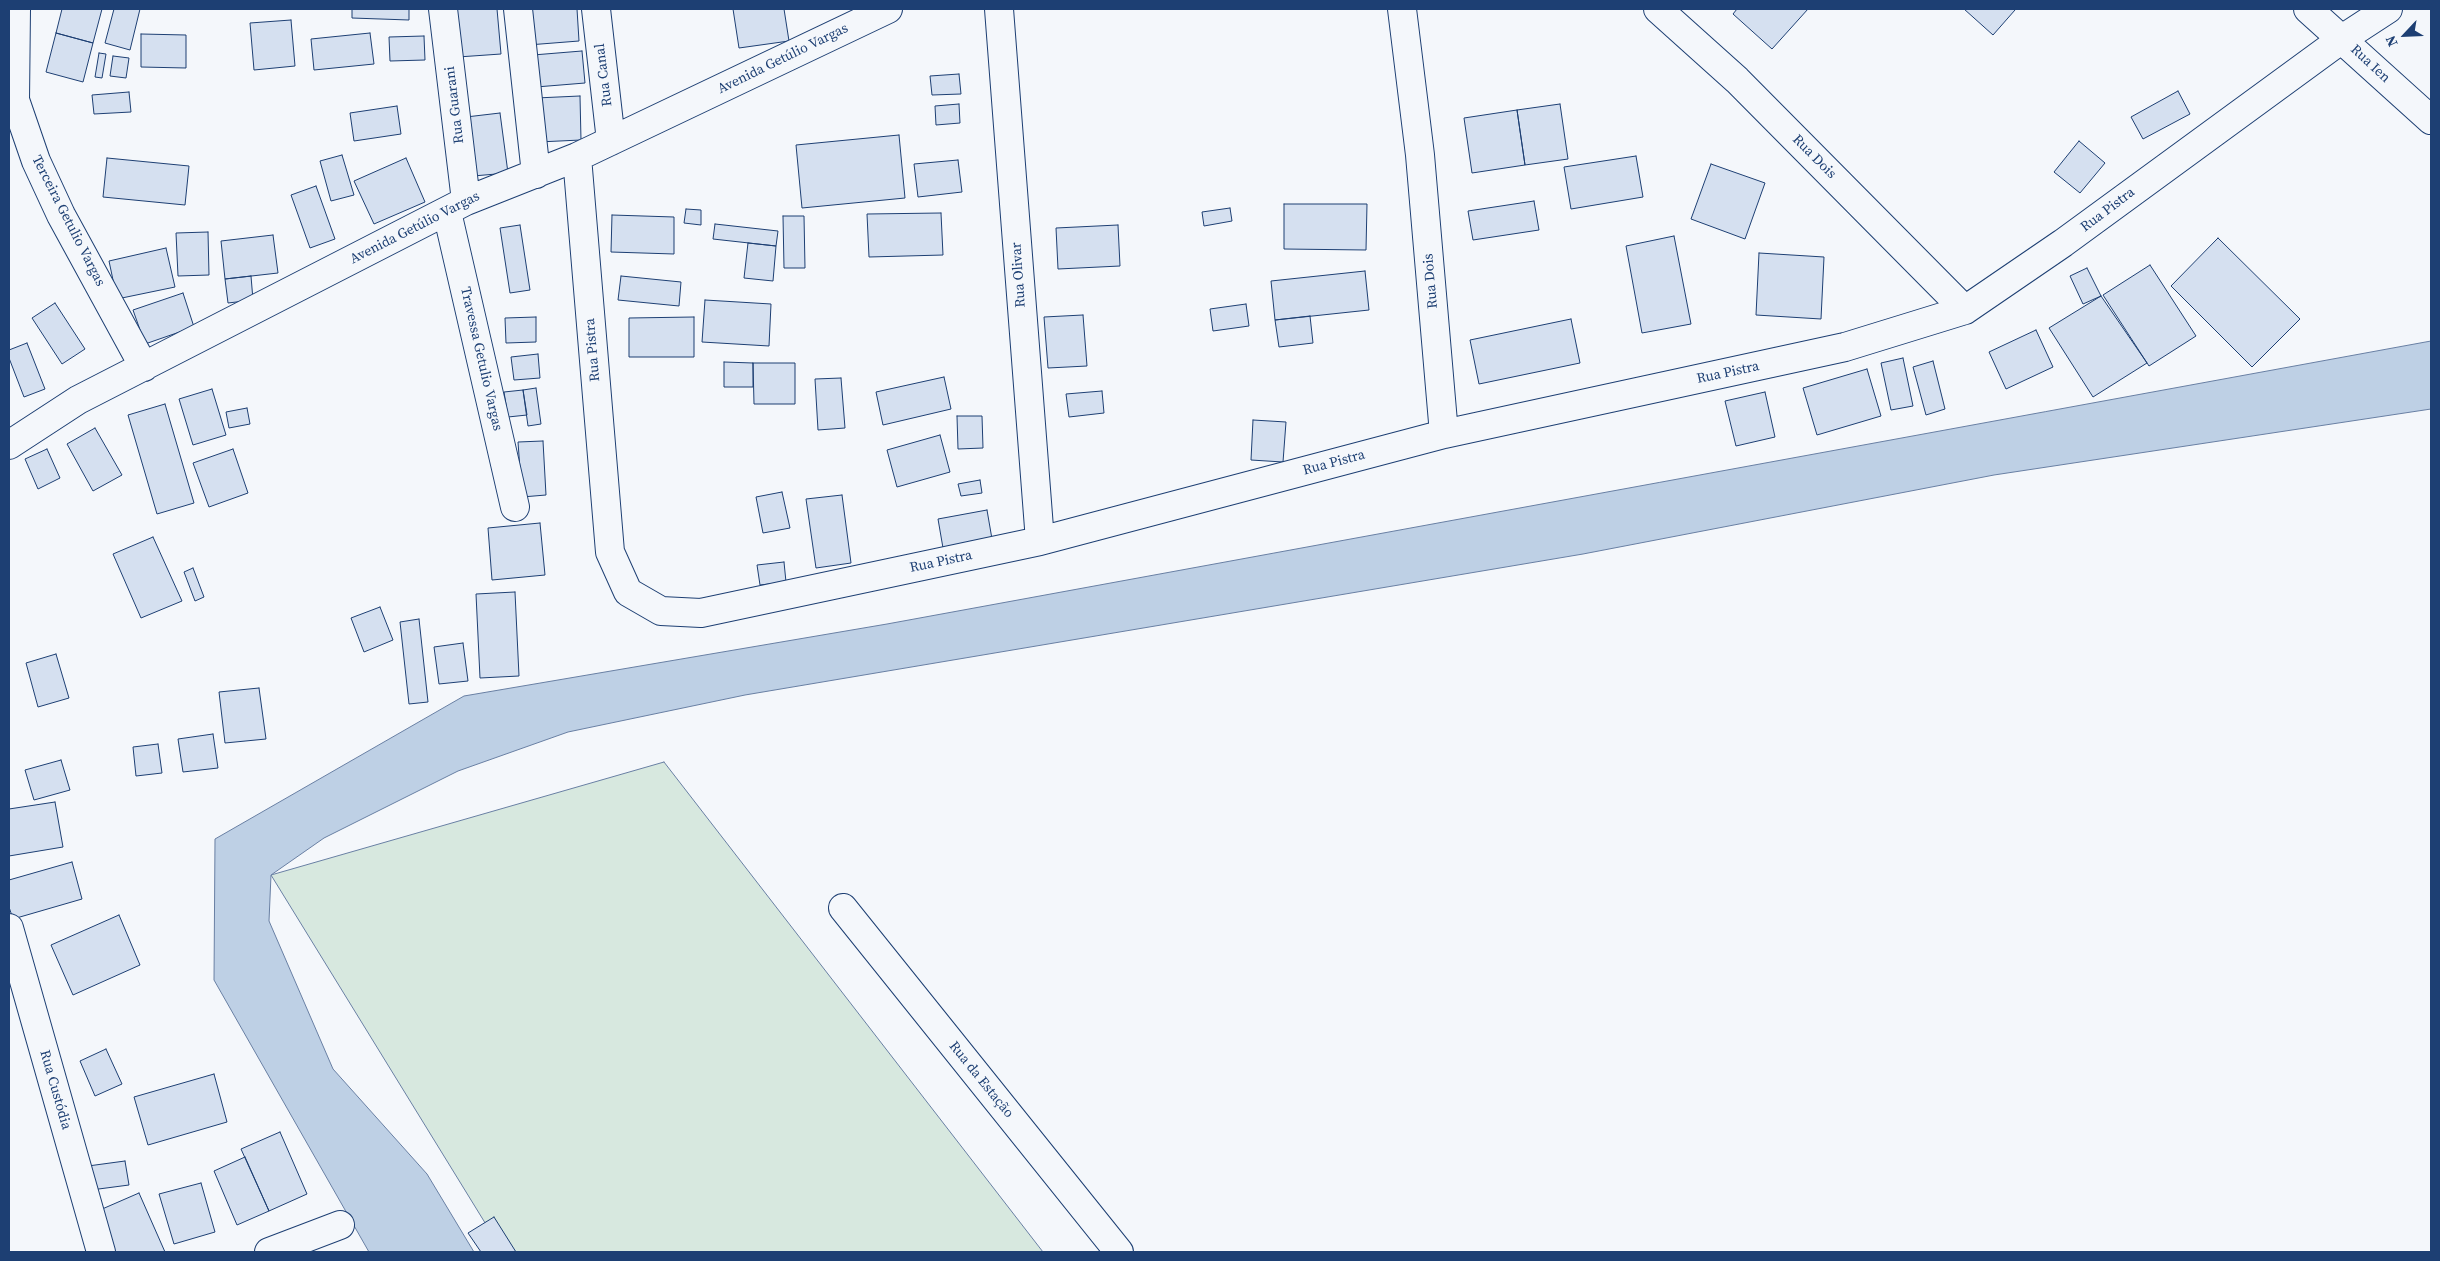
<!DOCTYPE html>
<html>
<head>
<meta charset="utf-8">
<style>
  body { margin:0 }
  #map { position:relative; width:2440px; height:1261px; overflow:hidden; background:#f4f7fb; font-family:"Source Serif 4",serif }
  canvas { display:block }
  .frame { position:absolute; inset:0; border:10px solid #1d3f73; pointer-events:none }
  .north { position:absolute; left:2380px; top:10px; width:50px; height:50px; -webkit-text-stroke:4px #f4f7fb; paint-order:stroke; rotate:245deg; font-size:14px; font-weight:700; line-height:20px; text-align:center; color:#1d3f73 }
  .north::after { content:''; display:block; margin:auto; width:18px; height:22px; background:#1d3f73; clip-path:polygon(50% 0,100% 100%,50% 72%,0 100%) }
</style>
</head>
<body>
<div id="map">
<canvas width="2440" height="1261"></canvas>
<div class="frame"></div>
<div class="north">N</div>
</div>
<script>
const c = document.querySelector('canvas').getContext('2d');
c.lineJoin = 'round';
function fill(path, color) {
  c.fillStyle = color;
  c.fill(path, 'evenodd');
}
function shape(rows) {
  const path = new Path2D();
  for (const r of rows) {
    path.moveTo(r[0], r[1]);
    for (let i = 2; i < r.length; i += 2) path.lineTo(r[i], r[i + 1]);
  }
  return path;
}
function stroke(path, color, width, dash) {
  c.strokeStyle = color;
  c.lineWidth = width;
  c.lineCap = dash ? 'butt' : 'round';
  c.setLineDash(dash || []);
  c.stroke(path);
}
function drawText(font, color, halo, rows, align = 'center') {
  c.font = font + ' "Source Serif 4",serif';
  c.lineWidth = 4;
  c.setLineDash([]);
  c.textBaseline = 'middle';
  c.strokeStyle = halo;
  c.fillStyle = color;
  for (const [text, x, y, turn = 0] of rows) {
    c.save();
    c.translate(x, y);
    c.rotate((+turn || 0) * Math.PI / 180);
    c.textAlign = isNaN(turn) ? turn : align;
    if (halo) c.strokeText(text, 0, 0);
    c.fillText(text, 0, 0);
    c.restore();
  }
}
const green = shape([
  [664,762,1043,1252,503,1252,271,875,664,762]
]);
fill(green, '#d7e8df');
stroke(green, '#687fa3', 1);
const water = shape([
  [2431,341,2431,409,1994,475,1583,554,745,695,568,732,458,771,324,838,271,875,269,921,333,1069,427,1174,474,1252,369,1252,214,980,215,839,464,696,887,624,2431,341]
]);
fill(water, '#bed0e5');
stroke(water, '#687fa3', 1);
const building = shape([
  [62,9,102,9,93,43,56,33,62,9],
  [114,9,140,9,130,50,105,43,114,9],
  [352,9,409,9,409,20,352,18,352,9],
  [455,9,497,9,501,54,458,57,455,9],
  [526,9,577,9,579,41,528,45,526,9],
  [733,9,784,9,789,41,739,48,733,9],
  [1737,9,1808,9,1772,49,1733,14,1737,9],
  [1964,9,2014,9,2015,10,1993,35,1964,9],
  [291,20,295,66,254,70,250,23,291,20],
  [56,33,93,43,83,82,46,72,56,33],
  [370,33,374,64,314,70,311,39,370,33],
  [141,34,186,35,186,68,141,67,141,34],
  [424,36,425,60,390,61,389,37,424,36],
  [582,51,585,83,536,87,533,55,582,51],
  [99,53,106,54,102,78,95,77,99,53],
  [113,56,129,58,126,78,110,76,113,56],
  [959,74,961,94,932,95,930,76,959,74],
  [2178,91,2190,114,2143,139,2131,117,2178,91],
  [129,92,131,112,94,114,92,95,129,92],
  [580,96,581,140,538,142,536,98,580,96],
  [959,104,960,123,936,125,935,106,959,104],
  [1560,104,1568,159,1525,165,1517,110,1560,104],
  [397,106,401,134,354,141,350,113,397,106],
  [1517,110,1525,165,1472,173,1464,118,1517,110],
  [500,113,508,173,473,176,466,117,500,113],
  [899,135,905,198,802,208,796,145,899,135],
  [2079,141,2105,163,2080,193,2054,172,2079,141],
  [342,155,354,195,331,201,320,161,342,155],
  [1636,156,1643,197,1571,209,1564,167,1636,156],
  [107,158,189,166,185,205,103,197,107,158],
  [406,158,425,202,374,224,354,181,406,158],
  [958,160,962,192,918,197,914,164,958,160],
  [1711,164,1765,183,1745,239,1691,219,1711,164],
  [316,186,335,239,310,248,291,195,316,186],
  [1534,201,1539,230,1473,240,1468,211,1534,201],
  [1284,204,1367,204,1366,250,1284,249,1284,204],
  [1230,208,1232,221,1204,226,1202,212,1230,208],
  [686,209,701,210,701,225,684,223,686,209],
  [941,213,943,255,869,257,867,214,941,213],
  [612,215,674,217,674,254,611,252,612,215],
  [783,216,804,216,805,268,784,268,783,216],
  [715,224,778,231,776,246,713,239,715,224],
  [520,225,530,290,510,293,500,228,520,225],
  [1118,225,1120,266,1058,269,1056,228,1118,225],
  [208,232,209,275,178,276,176,233,208,232],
  [273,235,278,273,225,279,221,241,273,235],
  [1674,236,1691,324,1642,333,1626,246,1674,236],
  [2218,238,2300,319,2252,367,2171,286,2218,238],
  [748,243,776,246,773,281,744,278,748,243],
  [166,248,175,287,117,299,109,261,166,248],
  [1759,253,1824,257,1821,319,1756,315,1759,253],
  [2150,265,2196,336,2149,366,2103,295,2150,265],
  [2087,268,2101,296,2083,304,2070,276,2087,268],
  [1365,271,1369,310,1275,320,1271,281,1365,271],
  [251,276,253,300,228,303,225,279,251,276],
  [621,276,681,282,679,306,618,300,621,276],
  [183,293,194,327,145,344,133,310,183,293],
  [2101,296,2147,363,2093,397,2049,328,2101,296],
  [705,300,771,304,769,346,702,342,705,300],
  [55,303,85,349,62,364,32,318,55,303],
  [1246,304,1249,326,1213,331,1210,309,1246,304],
  [1083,315,1087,366,1048,368,1044,317,1083,315],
  [1310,316,1313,343,1279,347,1275,320,1310,316],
  [536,317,536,342,506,343,505,318,536,317],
  [694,317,694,357,629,357,629,318,694,317],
  [1571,319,1580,363,1479,384,1470,340,1571,319],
  [2036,330,2053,367,2006,389,1989,352,2036,330],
  [27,343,45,389,24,397,9,358,9,350,27,343],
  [538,354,540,378,514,380,511,357,538,354],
  [1903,358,1913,406,1891,410,1881,363,1903,358],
  [1933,361,1945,409,1926,415,1913,367,1933,361],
  [724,362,753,363,753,387,724,387,724,362],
  [753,363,795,363,795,404,754,404,753,363],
  [1867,369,1881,416,1817,435,1803,388,1867,369],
  [944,377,951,409,883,425,876,392,944,377],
  [841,378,845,428,818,430,815,379,841,378],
  [536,388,541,424,528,426,523,390,536,388],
  [212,389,226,435,193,445,179,399,212,389],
  [523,390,527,415,508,417,504,392,523,390],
  [1102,391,1104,413,1069,417,1066,394,1102,391],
  [1765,392,1775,437,1736,446,1725,401,1765,392],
  [165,404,194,503,157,514,128,415,165,404],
  [247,408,250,424,229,428,226,412,247,408],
  [957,416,982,416,983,448,958,449,957,416],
  [1253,420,1286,422,1283,462,1251,460,1253,420],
  [95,428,122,475,93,491,67,444,95,428],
  [940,435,950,472,897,487,887,450,940,435],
  [543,441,546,495,522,497,518,442,543,441],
  [47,449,60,478,38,489,25,459,47,449],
  [233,449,248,493,209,507,193,463,233,449],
  [980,480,982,493,961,496,958,484,980,480],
  [782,492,790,528,763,533,756,497,782,492],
  [842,495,851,563,816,568,806,499,842,495],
  [987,510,992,539,943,548,938,519,987,510],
  [540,523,545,575,492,580,488,528,540,523],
  [153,537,182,601,141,618,113,554,153,537],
  [784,562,786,582,760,585,757,565,784,562],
  [193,568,204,597,195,601,184,572,193,568],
  [515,592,519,676,480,678,476,594,515,592],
  [380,607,393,640,364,652,351,618,380,607],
  [419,619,428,702,409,704,400,622,419,619],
  [463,643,468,681,439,684,434,647,463,643],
  [56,654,69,698,38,707,26,663,56,654],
  [259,688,266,739,225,743,219,692,259,688],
  [213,734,218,768,183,772,178,739,213,734],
  [158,744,162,773,136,776,133,747,158,744],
  [61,760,70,790,34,800,25,770,61,760],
  [55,802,63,847,9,856,9,809,55,802],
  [72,862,82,899,13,919,9,907,9,880,72,862],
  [119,915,140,965,73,995,51,945,119,915],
  [106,1049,122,1084,95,1096,80,1061,106,1049],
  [214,1074,227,1122,148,1145,134,1097,214,1074],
  [280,1132,307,1194,269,1211,241,1149,280,1132],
  [245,1157,269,1211,237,1225,214,1171,245,1157],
  [125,1161,129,1185,91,1190,88,1166,125,1161],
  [201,1183,215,1232,174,1244,159,1194,201,1183],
  [139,1193,165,1252,110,1252,93,1213,139,1193],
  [494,1217,516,1252,481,1252,468,1233,494,1217]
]);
fill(building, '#d5e0f0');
stroke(building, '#1d3f73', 1);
const minor = shape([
  [16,9,15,100,36,161,61,215,144,367],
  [443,9,466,201],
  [518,9,536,174],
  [596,9,611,141],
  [999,9,1040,541],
  [1402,9,1420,155,1444,434],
  [1658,9,1737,80,1965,310],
  [2308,9,2431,120],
  [577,157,610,552,628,592,661,611,701,613,1040,541,1444,434,1845,347,1965,310,2063,243,2342,39,2388,9],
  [447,212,515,507],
  [9,445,78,400,466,201,577,157,888,9],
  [843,908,1119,1252],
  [9,928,101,1252],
  [269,1252,340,1225]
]);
stroke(minor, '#1d3f73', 30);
stroke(minor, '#f4f7fb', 28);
drawText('14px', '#1d3f73', '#f4f7fb', [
  ["Avenida Getúlio Vargas",783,59,-26],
  ["Rua Ien",2370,64,43],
  ["Rua Canal",604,75,-97],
  ["Rua Guarani",455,105,-97],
  ["Rua Dois",1814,157,45],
  ["Rua Pistra",2108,210,-37],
  ["Terceira Getulio Vargas",68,221,63],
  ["Avenida Getúlio Vargas",415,228,-27],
  ["Rua Olivar",1019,275,-94],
  ["Rua Dois",1431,281,-95],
  ["Rua Pistra",593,350,-95],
  ["Travessa Getulio Vargas",481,359,77],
  ["Rua Pistra",1728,373,-12],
  ["Rua Pistra",1334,463,-15],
  ["Rua Pistra",941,562,-12],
  ["Rua da Estação",981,1080,51],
  ["Rua Custódia",55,1090,74]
]);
</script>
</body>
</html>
